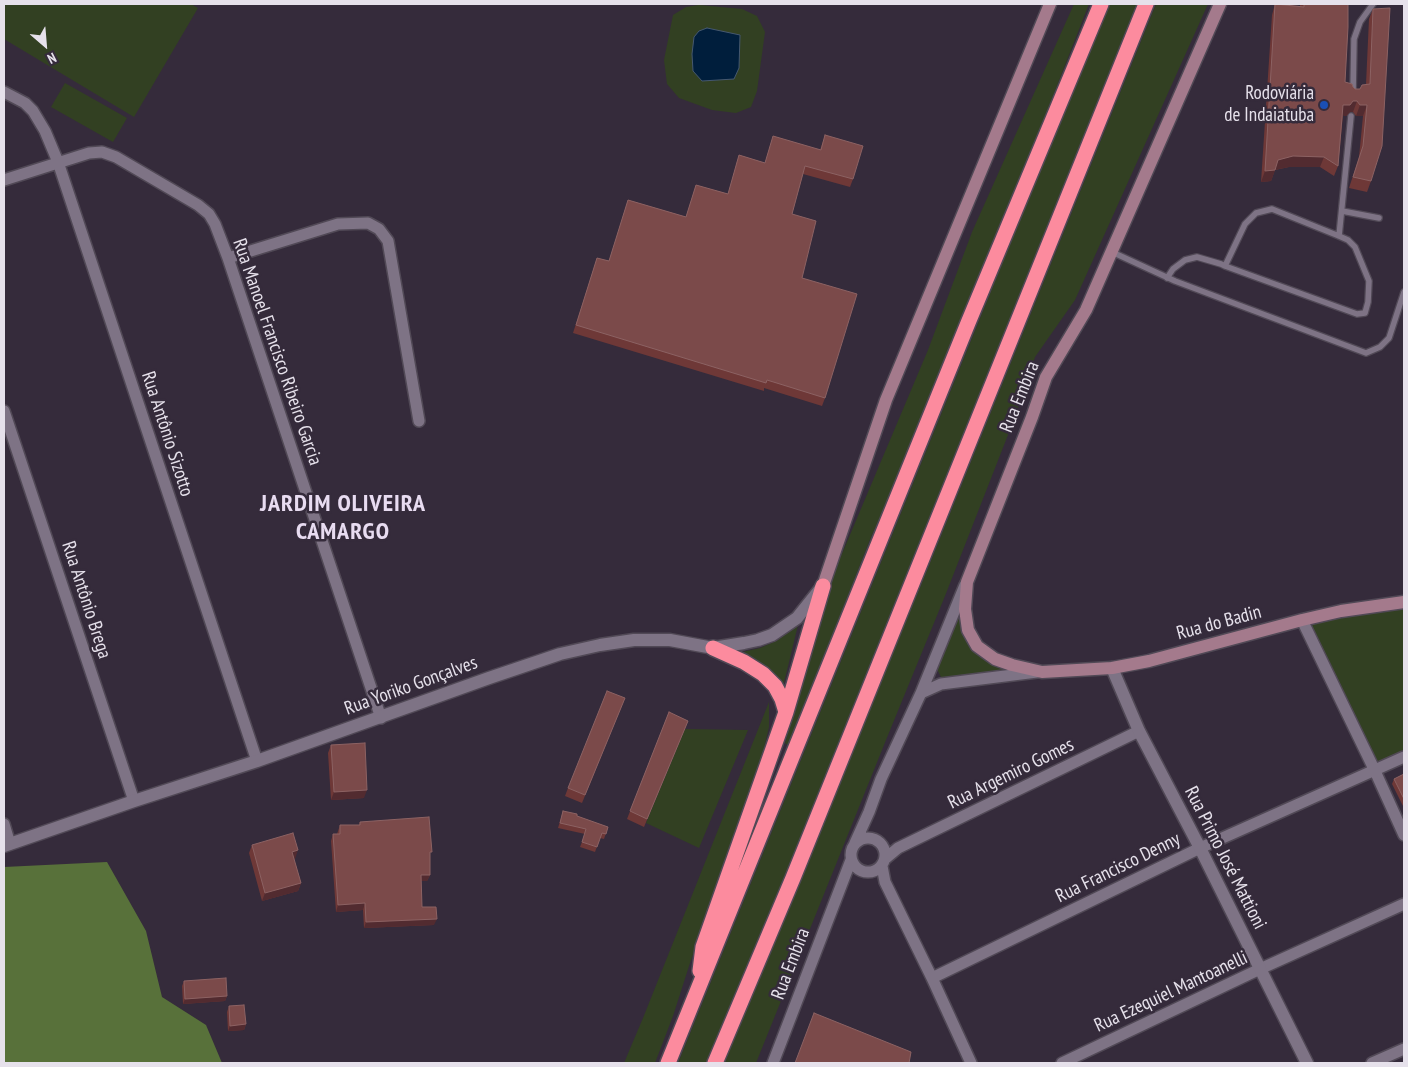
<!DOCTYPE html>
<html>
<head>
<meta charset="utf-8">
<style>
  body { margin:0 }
  #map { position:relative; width:1408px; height:1067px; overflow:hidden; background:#352b3b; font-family:"PT Sans Narrow",sans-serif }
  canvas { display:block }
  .frame { position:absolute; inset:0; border:5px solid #e6e1eb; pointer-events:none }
  .north { position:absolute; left:20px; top:20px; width:50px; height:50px; -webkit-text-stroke:4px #352b3b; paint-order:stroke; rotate:153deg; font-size:14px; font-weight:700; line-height:20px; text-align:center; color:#e6e1eb }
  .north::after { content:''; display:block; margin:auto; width:18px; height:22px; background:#e6e1eb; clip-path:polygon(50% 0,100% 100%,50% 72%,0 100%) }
</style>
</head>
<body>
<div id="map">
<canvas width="1408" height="1067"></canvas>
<div class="frame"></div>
<div class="north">N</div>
</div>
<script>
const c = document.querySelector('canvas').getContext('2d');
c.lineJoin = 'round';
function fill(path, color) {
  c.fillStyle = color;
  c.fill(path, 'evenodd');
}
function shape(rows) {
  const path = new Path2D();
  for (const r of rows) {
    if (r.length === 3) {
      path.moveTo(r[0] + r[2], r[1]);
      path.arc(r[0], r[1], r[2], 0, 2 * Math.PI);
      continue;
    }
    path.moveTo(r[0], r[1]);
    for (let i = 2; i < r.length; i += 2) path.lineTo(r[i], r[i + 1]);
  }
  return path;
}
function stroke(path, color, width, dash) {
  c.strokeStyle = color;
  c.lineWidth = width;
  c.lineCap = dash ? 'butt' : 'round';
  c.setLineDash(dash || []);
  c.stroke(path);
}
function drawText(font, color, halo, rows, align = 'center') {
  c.font = font + ' "PT Sans Narrow",sans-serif';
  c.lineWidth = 5;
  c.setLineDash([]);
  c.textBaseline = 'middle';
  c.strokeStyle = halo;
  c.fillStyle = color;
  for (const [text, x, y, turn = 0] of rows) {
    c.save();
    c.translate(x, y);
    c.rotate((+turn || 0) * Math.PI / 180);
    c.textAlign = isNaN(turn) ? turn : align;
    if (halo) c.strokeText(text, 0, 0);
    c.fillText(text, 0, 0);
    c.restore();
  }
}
fill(shape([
  [4,4,191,4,198,8,134,117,4,39],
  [1074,4,1089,4,1042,124,905,463,871,537,789,746,785,743,833,575,928,350,972,232],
  [1110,4,1137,4,800,841,707,1063,678,1063,1047,153],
  [1156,4,1208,4,1075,300,1035,357,1015,417,945,596,886,740,756,1063,724,1063,857,735,921,585],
  [699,5,742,9,757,16,765,32,757,91,751,107,736,113,712,110,679,98,667,84,664,60,673,15,686,7],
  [65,83,127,118,113,142,51,107],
  [959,601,977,646,1023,671,943,681,936,667],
  [1404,602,1404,757,1378,770,1306,622],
  [798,625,783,687,738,653,760,648,778,640],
  [769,702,769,727,762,757,690,963,673,1016,655,1063,624,1063,643,1018],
  [685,729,748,730,699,848,646,823]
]), '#324022');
fill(shape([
  [107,862,146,931,162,997,206,1025,222,1063,4,1063,4,867]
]), '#58713a');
const water = shape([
  [707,28,740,35,739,68,734,79,702,81,693,71,692,54,694,37,699,31,707,28]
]);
fill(water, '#001e3c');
stroke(water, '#455870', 1);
const service = shape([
  [1353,94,1354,39,1360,22,1373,4],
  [1342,211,1379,218],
  [1339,236,1351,116],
  [1112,252,1175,281,1366,353,1380,347,1389,338,1404,292],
  [1167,278,1173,269,1185,260,1197,257,1221,264,1225,266,1357,314,1365,313,1368,302,1369,281,1355,247,1348,240,1339,236,1272,209,1256,213,1245,224,1225,266]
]);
const minor = shape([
  [4,92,25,103,33,111,45,131,58,162,257,761],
  [4,180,89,153,102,152,116,157,198,205,209,214,215,224,228,258,381,718],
  [228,258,338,224,368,223,379,229,388,241,419,421],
  [4,411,134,801],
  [1302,620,1375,771,1404,835],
  [921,693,941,684,1037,672],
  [4,824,10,844],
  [868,855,17],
  [855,843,869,812,881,779,921,693,965,585],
  [886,858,898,848,1139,731],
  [882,866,885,882,932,978,971,1063],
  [932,978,1200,848,1404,757],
  [773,1063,851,860],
  [1062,1063,1260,969,1404,904],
  [1372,1063,1404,1049]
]);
const tertiary = shape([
  [1112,668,1139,731,1200,848,1307,1063],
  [4,846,134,801,257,761,489,678,560,654,600,645,634,640,670,640,713,648,744,643,758,640,772,635,797,618,821,588]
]);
const secondary = shape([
  [1220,4,1086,310,1046,377,1032,417,967,582,965,609,968,630,977,646,995,659,1012,665,1042,672,1112,668,1149,661,1302,620,1341,611,1404,602],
  [823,586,886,400,1050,4]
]);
const motorway = shape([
  [713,648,744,662,763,674,775,686,782,699,786,712],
  [700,971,703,947,786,712,823,586],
  [668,1063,968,323,1101,4],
  [715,1063,793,878,1146,4]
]);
stroke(service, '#514956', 8);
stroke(minor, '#514956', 14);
stroke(tertiary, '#514956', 15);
stroke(secondary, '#514956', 15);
stroke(motorway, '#514956', 18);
stroke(service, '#7e7385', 5.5);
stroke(minor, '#7e7385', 11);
stroke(tertiary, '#7e7385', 12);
stroke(secondary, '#a47a8c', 12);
stroke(motorway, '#fc8b9e', 15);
fill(shape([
  [1275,4,1300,6,1300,4,1348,4,1345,82,1355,89,1360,89,1366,84,1369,19,1373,9,1371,181,1367,192,1349,188,1359,157,1363,116,1356,116,1353,112,1350,112,1346,116,1343,115,1338,166,1334,176,1320,167,1289,167,1275,170,1271,181,1261,182,1272,15],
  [825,135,853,179,850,187,803,174,792,214,802,278,825,398,822,406,764,388,764,391,573,333,597,258,609,261,628,200,686,217,696,185,728,194,739,155,765,163,773,136,820,150],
  [625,698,582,803,565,796,568,788],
  [669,712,688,721,644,827,627,819],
  [331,745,364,798,331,800,328,753],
  [1404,774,1404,808,1392,784,1394,779],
  [563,811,608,827,604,839,600,838,595,852,580,847,585,834,558,828],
  [360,822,430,858,430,875,427,881,421,881,422,907,434,925,364,928,363,910,336,912,331,841,333,834,337,834,340,825,359,825],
  [252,845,295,859,294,859,301,883,298,891,262,901,249,853],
  [184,981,227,996,225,1001,183,1004,182,986],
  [229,1006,246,1024,244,1030,228,1031,227,1012]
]), '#6e3837');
fill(shape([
  [1353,101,1357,101,1353,112,1350,112,1346,116,1340,115,1343,105],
  [1360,105,1367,105,1363,116,1356,116],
  [1293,156,1324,157,1320,167,1289,167,1274,170,1278,160],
  [1275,170,1271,181,1261,182,1265,171],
  [367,790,364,798,331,800,334,792],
  [298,850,295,859,289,860,292,852],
  [421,875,430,875,427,881,419,881],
  [301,883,298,891,262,901,265,893],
  [365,903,363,910,336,912,338,905],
  [437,919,434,925,364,928,366,922],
  [227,996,225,1001,183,1004,185,999],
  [246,1024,244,1030,228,1031,230,1026]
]), '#522b30');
const building = shape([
  [1275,4,1304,7,1304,4,1348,4,1348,27,1345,82,1352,84,1353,87,1355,89,1360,89,1362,85,1370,84,1373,9,1390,8,1382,146,1371,181,1353,177,1363,146,1367,105,1360,105,1357,101,1353,101,1350,105,1343,105,1338,166,1324,157,1293,156,1278,160,1275,170,1265,171,1275,4],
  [825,135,863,146,853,179,805,166,792,214,816,221,802,278,857,294,825,398,767,380,766,383,576,325,597,258,609,261,628,200,686,217,696,185,728,194,739,155,765,163,773,136,821,150,825,135],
  [607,691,625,698,585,795,568,788,607,691],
  [669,712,688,721,647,819,630,811,669,712],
  [365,743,367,790,334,792,331,745,365,743],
  [1404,774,1404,799,1394,779,1404,774],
  [563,811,577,814,577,816,608,827,606,834,602,833,597,847,582,842,586,829,560,823,563,811],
  [429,817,432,852,430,852,430,875,421,875,422,907,436,907,437,919,366,922,365,903,338,905,333,834,340,834,340,825,360,825,360,822,429,817],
  [293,833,298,850,292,852,301,883,265,893,252,845,293,833],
  [226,978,227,996,185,999,184,981,226,978],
  [244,1005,246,1024,230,1026,229,1006,244,1005],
  [814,1013,911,1052,909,1063,795,1063,814,1013]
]);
fill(building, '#7b4a4a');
stroke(building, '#8c6263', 1);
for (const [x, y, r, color] of [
  [1324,105,5,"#1a4fb4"]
]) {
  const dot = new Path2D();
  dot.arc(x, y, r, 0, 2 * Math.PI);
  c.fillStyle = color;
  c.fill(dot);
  stroke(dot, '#352b3b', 2);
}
drawText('19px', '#e6e1eb', '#352b3b', [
  ["Rodoviária",1314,94],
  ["de Indaiatuba",1314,116]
], 'right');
drawText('19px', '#e6e1eb', '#352b3b', [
  ["Rua Manoel Francisco Ribeiro Garcia",277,352,71],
  ["Rua Embira",1020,397,-68],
  ["Rua Antônio Sizotto",167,434,72],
  ["Rua Antônio Brega",86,600,72],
  ["Rua do Badin",1219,623,-15],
  ["Rua Yoriko Gonçalves",411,686,-20],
  ["Rua Argemiro Gomes",1011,774,-26],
  ["Rua Primo José Mattioni",1225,858,63],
  ["Rua Francisco Denny",1118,868,-26],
  ["Rua Embira",791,964,-69],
  ["Rua Ezequiel Mantoanelli",1171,992,-25]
]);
c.letterSpacing = '1px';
drawText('bold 24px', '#e8dcf1', '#352b3b', [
  ["JARDIM OLIVEIRA",343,504],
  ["CAMARGO",343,532]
]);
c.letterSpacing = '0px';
</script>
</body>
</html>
